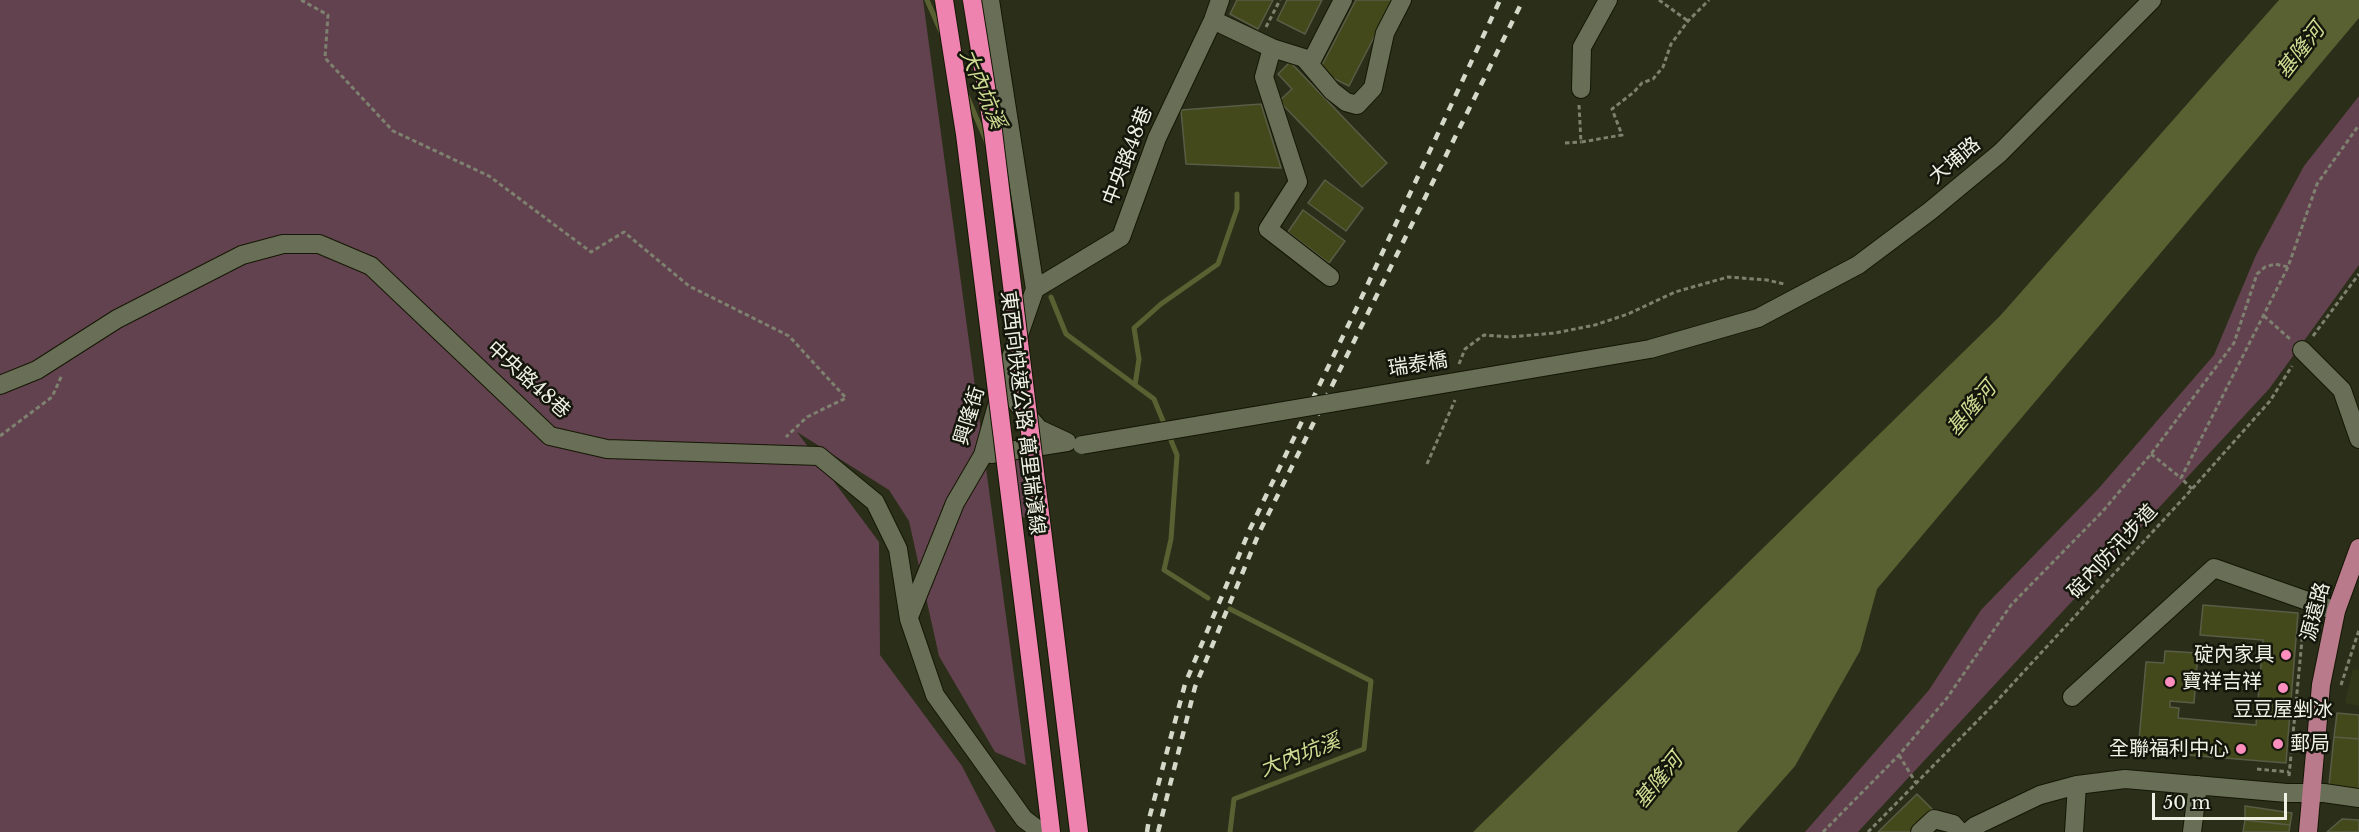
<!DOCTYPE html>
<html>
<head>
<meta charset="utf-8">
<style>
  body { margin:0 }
  #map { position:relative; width:2359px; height:832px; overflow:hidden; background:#2b2f19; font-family:"Libre Baskerville",serif }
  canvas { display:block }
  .scale { position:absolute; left:2152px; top:793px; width:135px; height:27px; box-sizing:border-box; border:3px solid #eef1e3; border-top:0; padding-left:8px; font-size:18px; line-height:21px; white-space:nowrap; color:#eef1e3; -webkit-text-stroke:4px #14160c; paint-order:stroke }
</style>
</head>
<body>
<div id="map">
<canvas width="2359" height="832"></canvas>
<div class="scale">50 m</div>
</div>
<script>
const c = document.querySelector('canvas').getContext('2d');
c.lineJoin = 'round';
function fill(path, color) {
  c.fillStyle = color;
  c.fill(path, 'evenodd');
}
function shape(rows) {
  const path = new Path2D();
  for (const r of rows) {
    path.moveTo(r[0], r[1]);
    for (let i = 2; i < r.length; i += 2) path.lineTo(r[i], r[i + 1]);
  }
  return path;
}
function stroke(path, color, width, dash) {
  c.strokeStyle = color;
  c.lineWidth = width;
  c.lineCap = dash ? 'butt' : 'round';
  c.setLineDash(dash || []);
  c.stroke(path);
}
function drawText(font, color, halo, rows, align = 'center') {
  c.font = font + ' "Libre Baskerville","Noto Sans TC",serif';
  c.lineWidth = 5;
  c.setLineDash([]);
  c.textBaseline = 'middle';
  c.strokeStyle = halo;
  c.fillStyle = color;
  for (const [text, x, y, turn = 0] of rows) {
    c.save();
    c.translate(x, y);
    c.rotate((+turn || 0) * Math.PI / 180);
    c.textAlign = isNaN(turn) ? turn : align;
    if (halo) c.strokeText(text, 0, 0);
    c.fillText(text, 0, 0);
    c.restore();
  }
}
fill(shape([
  [2353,669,2359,670,2359,706,2345,703]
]), '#33371a');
fill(shape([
  [0,0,923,0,1026,765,995,752,939,656,909,521,889,490,797,432,879,542,880,655,962,766,996,832,0,832],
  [2359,96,2359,265,2269,389,1858,832,1805,832,1929,690,1981,610,2099,488,2214,355,2256,255,2304,166],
  [1039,456,1046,515,1007,519,1000,461]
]), '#62424e');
fill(shape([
  [2279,0,2359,0,2359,18,1877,589,1860,651,1795,766,1737,832,1473,832,2000,316]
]), '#596032');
stroke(shape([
  [927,0,942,34],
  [967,96,988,145],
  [1051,297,1066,334,1154,399,1177,455,1171,539,1164,570,1208,598],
  [1135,385,1139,359,1134,328,1161,304,1218,264,1237,209,1237,194],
  [1230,609,1371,681,1364,749,1234,799,1230,832]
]), '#596032', 5);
const building = shape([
  [1237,0,1273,0,1258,29,1230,14,1237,0],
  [1287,0,1322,0,1305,34,1277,20,1287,0],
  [1356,0,1393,0,1349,86,1319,71,1356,0],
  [1290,62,1387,163,1362,187,1279,101,1292,89,1278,74,1290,62],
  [1261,104,1281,168,1186,164,1181,110,1261,104],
  [1325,180,1363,208,1346,231,1308,203,1325,180],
  [1303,210,1345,241,1329,263,1288,232,1303,210],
  [2203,605,2298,613,2286,763,2138,751,2146,662,2164,663,2165,651,2198,653,2194,703,2170,701,2170,707,2179,708,2178,718,2256,725,2263,640,2200,635,2203,605],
  [2337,713,2359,715,2359,739,2334,737,2337,713],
  [2334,737,2359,739,2359,793,2329,785,2334,737],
  [1917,794,1934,811,1912,832,1878,832,1917,794],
  [2245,806,2292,813,2290,825,2245,820,2245,806],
  [2342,819,2359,820,2359,832,2327,832,2342,819],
  [2245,820,2290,825,2289,832,2243,832,2245,820]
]);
fill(building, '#43491b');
stroke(building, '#595d46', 1.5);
const minor = shape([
  [1213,20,1272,48,1304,58,1332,91,1346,102,1357,105,1373,88,1385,33,1402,0],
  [1272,48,1264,77,1298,182,1268,229,1330,277],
  [1310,64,1343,0],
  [1581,89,1582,47,1608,0],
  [1035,289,1121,237,1157,138,1213,20,1220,0],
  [1758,318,1858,265,1930,211,2000,153,2152,0],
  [2302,350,2342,390,2359,439],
  [1007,369,1017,403,1039,429,1067,442],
  [0,385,37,370,117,319,242,255,283,244,319,244,371,266,550,436,607,449,819,456,875,502,898,549,909,619,935,695,1024,819,1041,832],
  [991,454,1067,442],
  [909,617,955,503,983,455,1007,369,1035,289,990,0],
  [2072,697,2214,568,2336,611],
  [1920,832,1934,819,1953,824,1960,832],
  [1968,832,1975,826,2040,795,2077,785,2125,779,2287,793,2324,793,2359,798],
  [2074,832,2077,785],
  [2192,832,2198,785]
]);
const major = shape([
  [2308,832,2321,685,2336,611,2359,548]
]);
const highway = shape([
  [1056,643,1079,832],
  [1032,673,1051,832]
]);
stroke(minor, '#141704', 20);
stroke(major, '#141704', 20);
stroke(highway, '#141704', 20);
stroke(shape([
  [301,0,328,15,325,58,393,131,489,176,591,252,624,232,689,286,789,336,846,398,807,417,786,437],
  [1659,0,1688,21],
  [1266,27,1280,0],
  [1579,105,1581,142,1622,135,1612,109,1634,92,1642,83,1653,79,1663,67,1671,44,1688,21,1709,0],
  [1565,143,1581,142],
  [2264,316,2290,339],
  [2313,336,2359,274],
  [1459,364,1465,349,1484,335,1510,337,1555,333,1595,325,1628,314,1675,292,1728,277,1767,280,1784,284],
  [0,436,52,397,62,375],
  [2151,454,2181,478],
  [1427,464,1455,400],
  [2192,489,2181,478,2288,267,2317,184,2359,125],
  [2341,685,2359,630],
  [1899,755,1916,783],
  [2257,769,2289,772],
  [2289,776,2304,619],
  [1823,832,1899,755,1947,698,2011,605,2103,511,2151,454,2234,343,2257,274,2265,267,2275,264,2288,267],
  [1868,832,1994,704,2192,489,2270,401,2292,366]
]), '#7e816f', 3, [4.5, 3]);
stroke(minor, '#696e56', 18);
stroke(major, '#b97b8c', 18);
stroke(highway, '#ef83b0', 18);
stroke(shape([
  [1147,832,1149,819,1185,684,1250,529,1359,303,1500,0],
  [1158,832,1195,687,1259,533,1523,0]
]), '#d5d9ca', 4.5, [8, 8]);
const minorBridge = shape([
  [1082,445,1650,349,1758,318]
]);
const highwayBridge = shape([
  [944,0,965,134,1032,673],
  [972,0,993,131,1056,643]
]);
stroke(minorBridge, '#141704', 20, []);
stroke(highwayBridge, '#141704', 20, []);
stroke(minorBridge, '#696e56', 18);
stroke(highwayBridge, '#ef83b0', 18);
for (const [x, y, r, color] of [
  [2286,655,6,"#fe8ebd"],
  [2170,682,6,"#fe8ebd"],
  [2283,688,6,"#fe8ebd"],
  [2278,744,6,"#fe8ebd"],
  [2241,749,6,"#fe8ebd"]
]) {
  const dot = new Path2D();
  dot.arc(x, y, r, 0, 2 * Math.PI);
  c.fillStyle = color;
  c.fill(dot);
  stroke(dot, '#14160c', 2);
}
drawText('20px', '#eef1e3', '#14160c', [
  ["中央路48巷",1128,156,-69],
  ["大埔路",1955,161,-40],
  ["瑞泰橋",1418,365,-9],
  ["中央路48巷",528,380,42],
  ["東西向快速公路 萬里瑞濱線",1022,413,83],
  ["興隆街",970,416,-73],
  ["碇內防汛步道",2113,552,-47],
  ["源遠路",2316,612,-75]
]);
drawText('20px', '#eef1e3', '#14160c', [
  ["碇內家具",2274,655],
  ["寶祥吉祥",2182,682,"left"],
  ["豆豆屋剉冰",2283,710,"center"],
  ["郵局",2290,744,"left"],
  ["全聯福利中心",2229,749]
], 'right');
drawText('italic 21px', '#d0dc92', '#14160c', [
  ["基隆河",2301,51,-52],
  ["大內坑溪",982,89,67],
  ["基隆河",1972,409,-50],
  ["大內坑溪",1300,756,-21],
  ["基隆河",1659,781,-51]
]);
</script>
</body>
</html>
